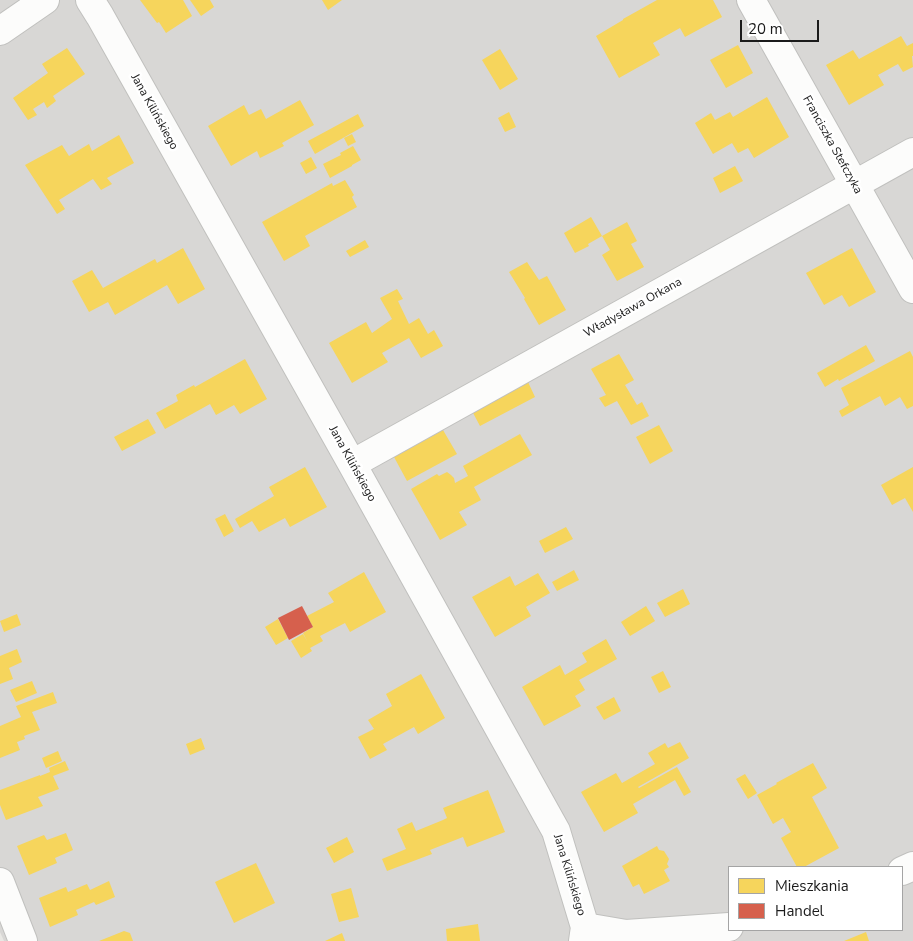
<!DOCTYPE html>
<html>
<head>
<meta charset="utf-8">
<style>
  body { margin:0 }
  #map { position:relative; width:913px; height:941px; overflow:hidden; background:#e9e8e4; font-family:"Nunito Sans",sans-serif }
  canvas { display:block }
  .legend { position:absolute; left:728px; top:866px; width:175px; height:65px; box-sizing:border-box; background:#fff; border:1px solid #a4a4a4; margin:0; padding:6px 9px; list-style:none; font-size:15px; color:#1b1b1b }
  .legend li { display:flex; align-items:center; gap:10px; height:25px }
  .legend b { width:25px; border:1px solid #a4a4a4 }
  .scale { position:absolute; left:740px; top:20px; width:79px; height:22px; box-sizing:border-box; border:2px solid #1b1b1b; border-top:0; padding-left:6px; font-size:15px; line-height:18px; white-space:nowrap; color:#1b1b1b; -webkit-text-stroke:4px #fff; paint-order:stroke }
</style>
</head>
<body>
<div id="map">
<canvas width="913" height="941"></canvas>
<ul class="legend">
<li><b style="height:14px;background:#f6d55c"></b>Mieszkania</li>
<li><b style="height:14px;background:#d6604d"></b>Handel</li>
</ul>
<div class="scale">20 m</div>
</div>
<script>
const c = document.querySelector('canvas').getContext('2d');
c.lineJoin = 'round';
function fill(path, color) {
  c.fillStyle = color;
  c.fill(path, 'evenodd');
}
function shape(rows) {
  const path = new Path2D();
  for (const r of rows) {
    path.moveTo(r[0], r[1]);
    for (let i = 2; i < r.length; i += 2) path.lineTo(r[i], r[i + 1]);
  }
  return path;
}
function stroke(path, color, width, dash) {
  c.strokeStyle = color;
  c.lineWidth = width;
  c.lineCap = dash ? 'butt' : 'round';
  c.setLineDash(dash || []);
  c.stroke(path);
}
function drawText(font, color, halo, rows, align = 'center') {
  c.font = font + ' "Nunito Sans",sans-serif';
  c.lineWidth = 5;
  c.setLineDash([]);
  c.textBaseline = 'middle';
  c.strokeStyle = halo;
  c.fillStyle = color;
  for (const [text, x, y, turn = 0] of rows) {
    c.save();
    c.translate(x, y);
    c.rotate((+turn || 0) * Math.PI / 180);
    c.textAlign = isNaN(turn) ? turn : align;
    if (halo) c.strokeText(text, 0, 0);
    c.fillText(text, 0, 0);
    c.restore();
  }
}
fill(shape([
  [0,0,913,0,913,941,4,941,0,932],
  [729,867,902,867,902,930,729,930]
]), '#d8d7d5');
fill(shape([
  [140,0,183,0,192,16,166,33,159,22,157,23],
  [190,0,210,0,214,7,201,16],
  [322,0,342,0,328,10],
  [657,0,713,0,722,17,685,37,680,28,653,43,660,55,619,78,596,36,623,20,623,19],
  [901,36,907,46,913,43,913,56,912,56,913,67,903,72,898,64,878,75,884,85,849,105,826,65,853,50,859,59],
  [738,45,753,73,726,88,710,60],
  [67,48,85,74,53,96,56,101,47,108,44,102,33,109,37,115,28,120,13,98,48,73,42,64],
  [500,49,518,79,500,90,482,60],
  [767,97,789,137,754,158,748,148,738,153,732,143,713,154,695,123,711,113,715,120,730,112,733,117],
  [300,100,314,125,282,143,284,146,260,158,257,151,231,166,208,126,244,105,249,115,261,109,266,119],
  [509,112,516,127,505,132,498,118],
  [358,114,364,126,315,154,308,141],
  [352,134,356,142,348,146,344,138],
  [119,135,134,163,107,178,112,184,101,190,93,179,59,200,65,209,57,214,25,165,62,145,69,156,89,144,92,151],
  [353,146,361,160,352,165,352,166,330,178,323,164,341,155,340,153],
  [311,157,317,168,306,174,300,163],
  [735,166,743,181,720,193,713,178],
  [345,180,354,195,352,197,357,207,305,236,310,246,284,261,262,222,332,183,333,186],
  [591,217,602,236,588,244,589,246,575,253,564,233],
  [627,222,637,241,631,244,644,267,617,281,602,255,610,250,602,236],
  [365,240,369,247,350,257,346,251],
  [183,248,205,289,178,304,167,285,115,315,108,302,89,312,72,281,92,270,103,288,155,259,157,263],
  [852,248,876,292,849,307,842,295,824,305,806,273],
  [527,262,539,280,547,276,566,310,539,325,524,299,525,298,509,272],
  [397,289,403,299,398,301,409,324,419,318,428,334,434,330,443,346,421,358,409,338,382,353,388,362,352,383,329,343,366,322,372,333,392,319,380,298],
  [866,345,875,361,839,381,838,379,825,387,817,373],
  [910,351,913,357,913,406,907,409,900,397,885,406,880,396,842,417,839,411,849,405,841,388],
  [619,354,634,380,625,385,637,405,642,402,649,416,631,425,617,401,605,407,599,398,606,395,591,369],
  [245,359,267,399,240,414,234,405,216,415,210,404,165,429,156,413,178,401,176,395,194,385,195,387],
  [528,382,535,397,480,426,472,411],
  [148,419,156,433,122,451,114,437],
  [659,425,673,451,650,464,636,437],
  [443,430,457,454,407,481,394,457],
  [520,434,532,455,474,487,481,500,459,512,467,525,440,540,411,489,437,474,439,476,447,472,451,475,454,478,455,483,468,476,463,466],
  [305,467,327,507,290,527,285,518,259,532,252,521,240,528,235,519,274,496,269,487],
  [913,467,913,512,905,498,892,505,881,485],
  [225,514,234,531,224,537,215,519],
  [566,527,573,539,545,553,539,541],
  [574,570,579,580,557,591,552,582],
  [364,572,386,612,350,632,345,623,320,636,323,641,310,648,312,651,301,658,291,641,303,634,307,641,303,633,313,627,307,616,334,602,328,593],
  [538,573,550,593,526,607,531,616,495,637,472,597,510,576,515,586],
  [683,589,690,604,665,617,657,603],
  [646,606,655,621,630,636,621,622],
  [17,614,21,625,4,632,0,621],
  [278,619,288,638,276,645,265,627],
  [606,639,617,659,579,680,585,690,575,696,581,706,544,726,522,687,560,665,565,675,587,662,582,653],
  [17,649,22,662,9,668,13,679,0,684,0,656],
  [663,671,671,687,659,693,651,677],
  [421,674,445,718,418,734,414,727,383,744,387,750,370,759,358,737,374,729,368,720,392,706,386,694],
  [32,681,37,693,16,702,10,690],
  [53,692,57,703,32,712,40,730,24,736,25,739,17,742,20,750,0,758,0,726,21,717,16,706],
  [614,697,621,711,604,720,596,707],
  [201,738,205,749,190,755,186,744],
  [680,742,689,758,638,787,639,788,677,767,691,792,684,796,675,780,633,804,638,813,604,832,581,792,616,773,622,783,655,764,648,753,665,743,668,748],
  [58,751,62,761,46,768,42,758],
  [65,761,69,770,53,776,59,789,38,797,43,806,6,820,0,805,0,790,40,775,40,776,50,772,49,768],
  [813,763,827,788,812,797,839,848,804,867,797,867,781,838,791,832,783,818,773,824,757,795,777,784,776,783],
  [745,774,757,793,748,799,736,779],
  [488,790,505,832,467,847,463,837,430,850,432,854,387,871,382,859,406,849,397,829,412,822,416,831,443,820,447,818,443,808],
  [66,833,73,850,55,858,57,863,29,875,17,846,44,835,47,840],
  [347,837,354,852,334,863,326,848],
  [657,846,659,850,664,851,669,859,667,864,669,867,664,870,670,881,644,894,639,884,633,887,622,866],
  [256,863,275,903,234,923,215,882],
  [109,881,115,897,96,905,94,902,76,910,78,915,50,927,39,898,66,887,68,892,87,884,90,890],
  [351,888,359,917,339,922,331,894],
  [478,924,480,941,447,941,446,929],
  [124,931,130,933,133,941,99,941],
  [866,932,869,941,844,941],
  [342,933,345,941,325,941]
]), '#f6d55c');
fill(shape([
  [302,606,313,627,289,640,278,618]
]), '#d6604d');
const minor = shape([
  [90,0,100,16,352,464,556,831,585,927,583,941],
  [751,0,913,289],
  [0,31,45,0],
  [352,464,913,152],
  [902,871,913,866],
  [0,882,23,941],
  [585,927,626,934,729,927]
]);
stroke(minor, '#c0c0be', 30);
stroke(minor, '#fcfcfb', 28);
drawText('12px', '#1b1b1b', '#fff', [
  ["Jana Kilińskiego",154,112,61],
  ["Franciszka Stefczyka",832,145,61],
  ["Władysława Orkana",633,308,-29],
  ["Jana Kilińskiego",352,464,61],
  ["Jana Kilińskiego",569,875,73]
]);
</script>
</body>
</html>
